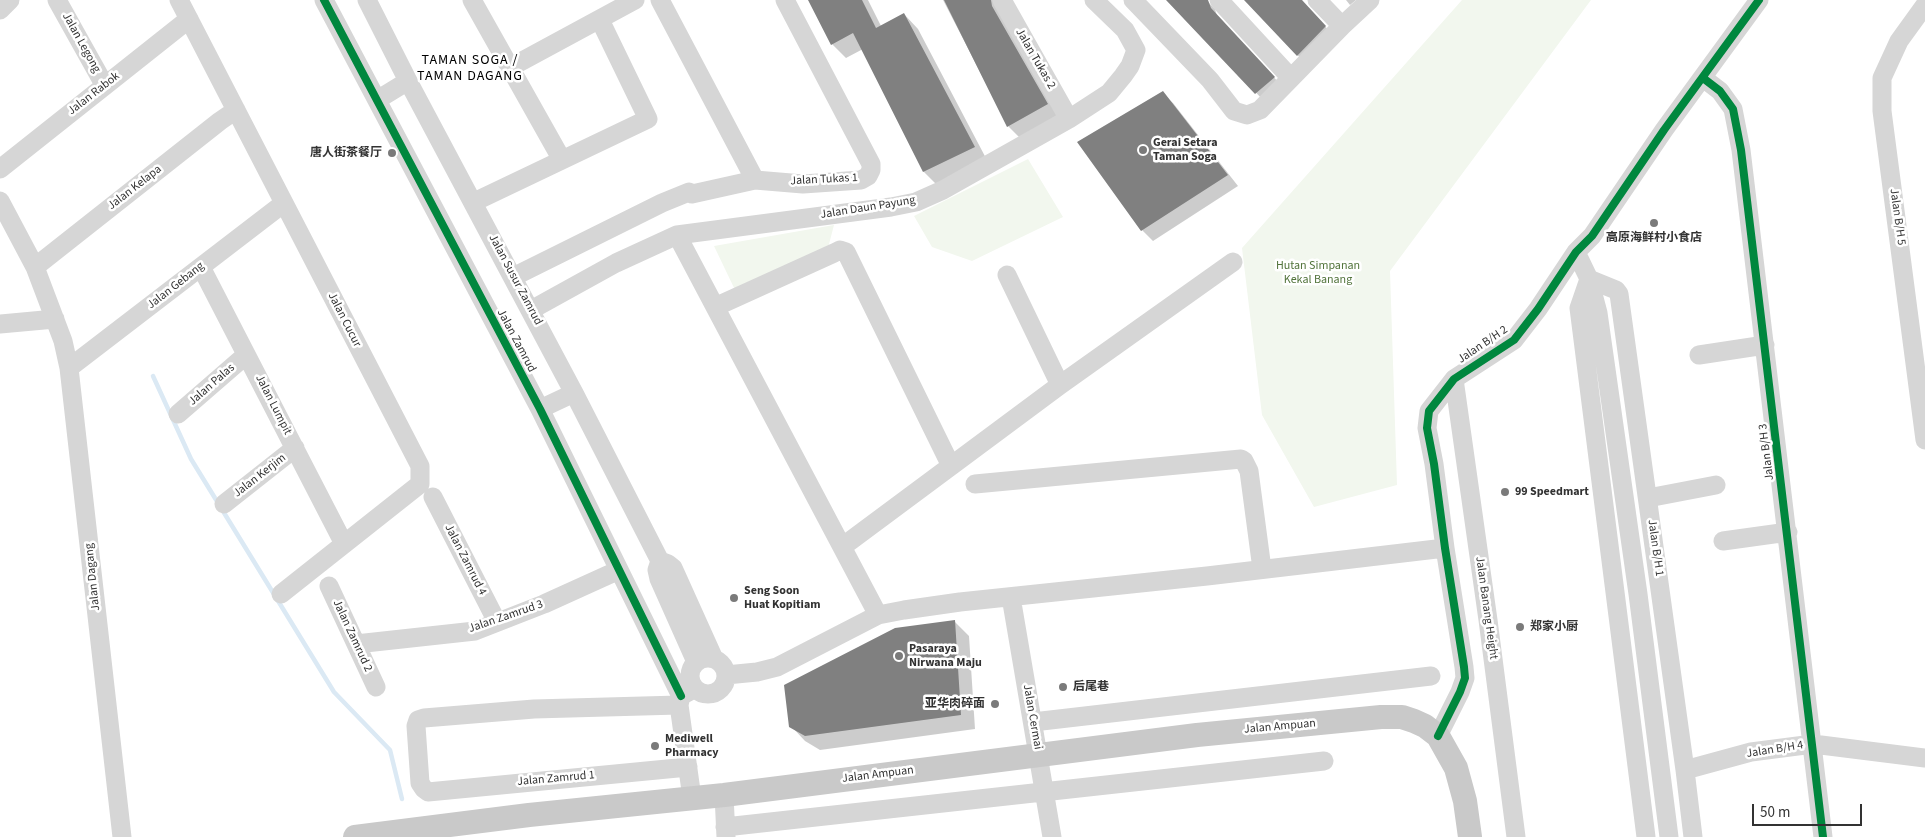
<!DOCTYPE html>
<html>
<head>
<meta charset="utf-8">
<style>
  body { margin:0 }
  #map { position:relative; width:1925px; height:837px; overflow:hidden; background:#fff; font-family:"Source Sans 3",sans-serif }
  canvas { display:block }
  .scale { position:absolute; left:1752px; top:804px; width:110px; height:22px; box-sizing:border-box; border:2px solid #323232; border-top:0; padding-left:6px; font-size:15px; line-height:18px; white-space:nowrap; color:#323232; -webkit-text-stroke:4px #fff; paint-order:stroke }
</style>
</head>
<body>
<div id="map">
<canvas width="1925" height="837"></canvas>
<div class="scale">50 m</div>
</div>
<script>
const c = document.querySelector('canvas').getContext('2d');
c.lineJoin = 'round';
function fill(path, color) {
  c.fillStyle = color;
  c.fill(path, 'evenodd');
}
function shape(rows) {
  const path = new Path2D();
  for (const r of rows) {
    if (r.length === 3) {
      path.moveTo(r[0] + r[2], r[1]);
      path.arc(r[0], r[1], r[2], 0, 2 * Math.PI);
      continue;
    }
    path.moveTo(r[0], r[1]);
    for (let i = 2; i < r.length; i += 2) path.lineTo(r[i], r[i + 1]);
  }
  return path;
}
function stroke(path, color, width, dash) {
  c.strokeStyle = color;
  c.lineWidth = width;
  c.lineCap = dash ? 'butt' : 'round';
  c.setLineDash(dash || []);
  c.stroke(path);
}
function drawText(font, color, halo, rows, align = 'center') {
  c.font = font + ' "Source Sans 3","Noto Sans SC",sans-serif';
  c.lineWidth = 5;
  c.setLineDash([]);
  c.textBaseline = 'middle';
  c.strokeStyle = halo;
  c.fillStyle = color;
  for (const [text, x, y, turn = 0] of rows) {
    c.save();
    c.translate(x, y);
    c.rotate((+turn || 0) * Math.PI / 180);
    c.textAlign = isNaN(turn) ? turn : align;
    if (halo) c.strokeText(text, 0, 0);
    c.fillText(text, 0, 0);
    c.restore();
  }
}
fill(shape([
  [1462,0,1591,0,1390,271,1397,485,1314,507,1262,415,1242,248],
  [1028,159,1063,217,972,261,932,247,914,216],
  [834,225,828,248,736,292,714,246]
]), '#f2f7ee');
fill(shape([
  [810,0,868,0,881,26,904,14,918,29,988,162,938,186,924,172,863,49,846,58,832,44],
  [943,0,997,0,1061,119,1022,140,1008,126],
  [1168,0,1206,0,1215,9,1217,16,1281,85,1263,100],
  [1246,0,1301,0,1332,34,1304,62],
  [1346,0,1356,0,1350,5],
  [1162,93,1173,103,1238,186,1153,241,1142,230],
  [955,622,969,636,975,729,820,750,805,741,791,726]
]), '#0003');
stroke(shape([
  [153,376,191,459,334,692,390,750,402,799]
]), '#dbe9f4', 4.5);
fill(shape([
  [808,0,862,0,876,28,904,13,975,147,923,172,853,33,831,45],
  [944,0,991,0,992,6,1048,104,1007,127],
  [1166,0,1208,0,1211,8,1275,77,1255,94],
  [1244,0,1302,0,1326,26,1297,56],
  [1163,91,1228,175,1141,231,1077,142],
  [955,620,961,715,805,736,789,727,784,685,895,628]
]), '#808080');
stroke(shape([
  [57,0,105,86],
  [179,0,420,466,420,484,281,594],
  [324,0,540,409,681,696],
  [367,0,408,81,574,393,660,561],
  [472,0,562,160],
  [660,0,755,180],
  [1002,0,1069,119],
  [1133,0,1210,80,1234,111,1247,115,1260,110,1342,26],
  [1219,0,1290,77],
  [1317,0,1342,26,1370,0],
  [1925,5,1899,41,1882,78,1882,111,1925,440],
  [0,10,10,0],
  [511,67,635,0],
  [1703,78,1720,91,1733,109,1741,150,1823,837],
  [377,100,408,81],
  [0,169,189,19],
  [0,201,35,267,63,341,69,368,122,837],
  [474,202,648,119,600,20],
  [677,235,878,615],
  [1576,252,1589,279,1598,313,1638,594,1669,837],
  [35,267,220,121,236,110],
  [201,267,344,544],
  [1007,275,1060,385],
  [513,277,662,203,689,192,692,194,755,180,803,184,861,180,868,176,871,170,871,164,785,0],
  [1589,279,1616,290,1619,294,1685,770,1693,837],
  [1589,279,1579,308,1646,837],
  [715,307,834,253,840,250,846,252,951,466],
  [531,310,616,263,677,235,891,207,916,202,943,190,1069,119,1109,93,1123,76,1130,66,1136,50,1125,30,1094,0],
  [0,324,55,319],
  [1699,355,1765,345],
  [69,368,284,203],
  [1454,379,1488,620,1516,837],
  [540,409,574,393],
  [178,414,246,355],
  [975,484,1241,459,1244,461,1249,471,1262,569],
  [433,497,497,622],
  [1648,498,1716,485],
  [224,504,295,448],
  [1723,541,1788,532],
  [842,547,1060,385,1233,262],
  [660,561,668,564,673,568,714,659],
  [660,561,657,570,659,579,696,662],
  [329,586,376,687],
  [1011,597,1052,837],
  [356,644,475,631,544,604,619,570],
  [708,676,18],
  [726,675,757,672,777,667,878,615,904,610,960,602,1207,576,1445,548],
  [679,705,534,709,424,718,418,720,416,726,420,783,424,789,428,792,688,767],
  [1033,722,1431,676],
  [1438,736,1460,692,1465,678,1464,667,1445,548,1434,464,1427,428,1429,411,1454,379,1514,340,1538,309,1576,252,1592,236,1664,130,1759,0],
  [1685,770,1751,752,1813,744,1925,758],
  [724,795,726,837],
  [692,798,679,705,681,696,694,689],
  [725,827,1324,761]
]), '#d6d6d6', 19);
stroke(shape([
  [355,837,529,815,724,795,1197,735,1381,717,1402,717,1414,721,1425,726,1438,736,1456,768,1465,801,1470,837]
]), '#c9c9c9', 24);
stroke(shape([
  [324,0,540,409,681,696],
  [1703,78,1720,91,1733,109,1741,150,1823,837],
  [1438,736,1460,692,1465,678,1464,667,1445,548,1434,464,1427,428,1429,411,1454,379,1514,340,1538,309,1576,252,1592,236,1664,130,1759,0]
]), '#00873e', 8);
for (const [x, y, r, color] of [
  [1143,150,5,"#7a7a7a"],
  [392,153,5,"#7a7a7a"],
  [1654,223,5,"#7a7a7a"],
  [1505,492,5,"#7a7a7a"],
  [734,598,5,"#7a7a7a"],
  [1520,627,5,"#7a7a7a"],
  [899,656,5,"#7a7a7a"],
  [1063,687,5,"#7a7a7a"],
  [995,704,5,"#7a7a7a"],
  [655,746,5,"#7a7a7a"]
]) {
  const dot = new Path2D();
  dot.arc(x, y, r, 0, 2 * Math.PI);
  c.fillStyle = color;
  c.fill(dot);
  stroke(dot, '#fff', 2);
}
drawText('12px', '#323232', '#fff', [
  ["Jalan Legong",81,43,61],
  ["Jalan Tukas 2",1035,59,60],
  ["Jalan Rabok",94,94,-38],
  ["Jalan Tukas 1",824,180,-3],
  ["Jalan Kelapa",135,188,-38],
  ["Jalan Daun Payung",868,208,-9],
  ["Jalan B/H 5",1897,217,82],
  ["Jalan Susur Zamrud",515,280,62],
  ["Jalan Gebang",176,286,-38],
  ["Jalan Cucur",344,320,63],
  ["Jalan Zamrud",516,341,62],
  ["Jalan B/H 2",1483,345,-34],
  ["Jalan Palas",212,385,-41],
  ["Jalan Lumpit",273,405,63],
  ["Jalan B/H 3",1767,452,-97],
  ["Jalan Kerjim",260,476,-38],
  ["Jalan B/H 1",1655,548,82],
  ["Jalan Zamrud 4",465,560,63],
  ["Jalan Dagang",93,577,-96],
  ["Jalan Banang Height",1486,608,82],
  ["Jalan Zamrud 3",506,617,-19],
  ["Jalan Zamrud 2",352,636,65],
  ["Jalan Cermai",1032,717,80],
  ["Jalan Ampuan",1280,727,-5],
  ["Jalan B/H 4",1775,750,-9],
  ["Jalan Ampuan",878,775,-7],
  ["Jalan Zamrud 1",556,779,-5]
]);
drawText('bold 12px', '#323232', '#fff', [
  ["Gerai Setara",1153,143],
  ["Taman Soga",1153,157],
  ["唐人街茶餐厅",382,153,"right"],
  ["高原海鲜村小食店",1654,238,"center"],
  ["99 Speedmart",1515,492],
  ["Seng Soon",744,591],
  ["Huat Kopitiam",744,605],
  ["郑家小厨",1530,627],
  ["Pasaraya",909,649],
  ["Nirwana Maju",909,663],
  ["后尾巷",1073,687],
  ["亚华肉碎面",985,704,"right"],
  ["Mediwell",665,739],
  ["Pharmacy",665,753]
], 'left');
drawText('12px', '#51733a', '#fff', [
  ["Hutan Simpanan",1318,266],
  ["Kekal Banang",1318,280]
]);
c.letterSpacing = '1px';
drawText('14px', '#000', '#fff', [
  ["TAMAN SOGA /",470,61],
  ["TAMAN DAGANG",470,77]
]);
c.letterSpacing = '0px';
</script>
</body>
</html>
